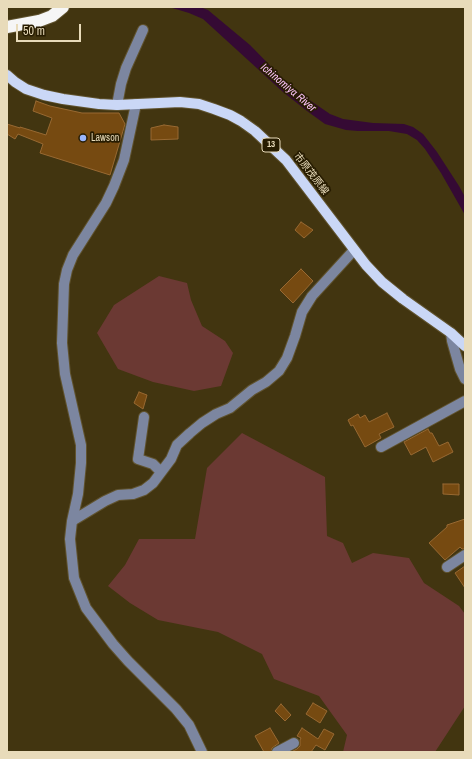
<!DOCTYPE html>
<meta charset="utf-8">
<style>
body{margin:0}
#map{position:relative;width:472px;height:759px;overflow:hidden;background:#423510;font-family:"Archivo Narrow",sans-serif}
canvas{display:block}
.frame{position:absolute;inset:0;border:8px solid #e8dbba;pointer-events:none}
.scale{position:absolute;left:16px;top:24px;width:65px;height:18px;box-sizing:border-box;border:2px solid #e8dbba;border-top:0;padding-left:5px;font-size:12px;line-height:14px;white-space:nowrap;color:#e8dbba;-webkit-text-stroke:3px #271c01;paint-order:stroke}
</style>
<div id="map">
<canvas width="472" height="759"></canvas>
<div class="frame"></div>
<div class="scale">50 m</div>
</div>
<script>
const g = document.querySelector('canvas').getContext('2d');
g.lineJoin = 'round';
function paint(path, color) { g.fillStyle = color; g.fill(path, 'evenodd'); }
const shape = rows => new Path2D(rows.map(r => 'M' + r).join(''));
function strokePath(path, color, width, dash) { g.strokeStyle = color; g.lineWidth = width; g.lineCap = dash ? 'butt' : 'round'; g.setLineDash(dash || []); g.stroke(path); }
function label(font, color, halo, rows, align = 'center') {
  g.font = font + ' "Archivo Narrow","Noto Sans JP",sans-serif'; g.lineWidth = 3.5; g.setLineDash([]); g.textBaseline = 'middle'; g.strokeStyle = halo; g.fillStyle = color; for (const [text, x, y, turn = 0] of rows) {
    g.save(); g.translate(x, y); g.rotate((+turn || 0) * Math.PI / 180); g.textAlign = isNaN(turn) ? turn : align; if (halo) g.strokeText(text, 0, 0); g.fillText(text, 0, 0); g.restore();
  }
}
const green = shape([
 [159,276,187,283,191,300,202,326,225,341,233,353,221,386,194,391,153,382,118,369,97,333,114,305],
 [242,433,325,477,327,536,343,543,352,563,373,553,409,558,424,583,459,606,465,614,465,706,435,752,343,752,347,735,319,696,274,679,262,654,218,632,158,620,130,603,108,586,125,565,139,539,195,539,207,468]
]);
const water = shape([
 [169,7,200,7,208,10,250,45,292,88,330,114,343,119,373,123,404,124,413,127,423,134,437,152,459,186,465,197,465,215,441,173,425,149,417,140,407,134,389,131,358,131,346,130,325,124,307,111,283,92,203,19,189,13]
]);
const building = shape([
 [36,101,50,106,82,113,119,113,125,124,110,175,40,153,43,144,18,134,15,139,7,134,7,124,20,128,20,127,46,135,52,118,33,111,36,101],
 [164,125,178,127,178,139,151,140,151,128,164,125],
 [301,222,313,230,304,238,295,230,301,222],
 [301,269,313,281,293,303,280,290,301,269],
 [139,392,147,395,143,409,134,403,139,392],
 [387,413,394,427,379,434,381,438,365,447,353,425,351,426,348,420,358,414,360,418,365,415,369,422,387,413],
 [428,429,430,433,432,433,439,446,448,442,453,452,433,462,426,447,411,455,404,442,428,429],
 [443,484,459,484,459,495,443,494,443,484],
 [465,519,465,549,462,549,460,547,445,560,429,543,447,527,447,525,465,519],
 [465,566,465,588,455,573,465,566],
 [313,703,327,711,320,723,306,714,313,703],
 [281,704,291,715,285,721,275,711,281,704],
 [270,728,279,743,272,748,271,752,264,752,255,736,270,728],
 [302,728,318,739,324,729,334,734,325,750,316,745,311,752,291,752,297,749,300,746,300,740,301,738,297,736,302,728]
]);
const minor = shape([
 [136,104,124,160,114,186,106,203,73,255,67,270,64,284,62,343,65,374,81,445,81,463,78,494,72,521,70,539,74,578,86,608,113,644,128,661,176,709,189,725,202,752],
 [117,105,121,84,126,68,143,30],
 [451,333,452,341,460,369,465,379],
 [144,417,138,459,153,464,161,472],
 [381,447,465,401],
 [72,521,105,501,118,495,133,494,144,490,153,483,171,459,177,445,190,433,202,423,216,414,230,408,252,390,266,382,279,371,287,358,295,336,302,312,312,296,354,250],
 [447,567,465,555],
 [277,752,294,743]
]);
const major = shape([
 [7,75,15,82,26,89,44,95,63,99,99,104,117,105,180,102,199,104,214,109,230,115,241,121,255,131,286,160,366,265,382,282,403,299,451,333,465,346]
]);
const highway = shape([
 [7,27,39,21,52,16,63,7]
]);
const markers = [
 [83,138,4,"#9ab5fd"]
];
const shields = [
 [271,145,18]
];
const shieldNames = [
 ["13",271,145]
];
const poiNames = [
 ["Lawson",91,138]
];
const streetNames = [
 ["市原茂原線",311,174,52]
];
const waterNames = [
 ["Ichinomiya River",288,88,40]
];
paint(green, '#6b3933');
paint(water, '#350a34');
paint(building, '#764a11');
strokePath(building, '#986932', 1);
strokePath(minor, '#60532f', 12);
strokePath(major, '#60532f', 12);
strokePath(highway, '#60532f', 14);
strokePath(minor, '#7c86a0', 10);
strokePath(major, '#cad7f6', 10);
strokePath(highway, '#f6f6f6', 12);
for (const [x, y, r, color] of markers) { const dot = new Path2D(); dot.arc(x, y, r, 0, 2 * Math.PI); g.fillStyle = color; g.fill(dot); strokePath(dot, '#271c01', 1.5); }
for (const [x, y, w] of shields) { const box = new Path2D(); box.roundRect(x - w / 2, y - 7, w, 14, 3); g.fillStyle = '#271c01'; g.fill(box); strokePath(box, '#e8dbba', 1); }
label('bold 9px', '#e8dbba', null, shieldNames);
label('10px', '#e8dbba', '#271c01', poiNames, 'left');
label('10px', '#e8dbba', '#271c01', streetNames);
label('italic 11px', '#fdc3fa', '#271c01', waterNames);
</script>
